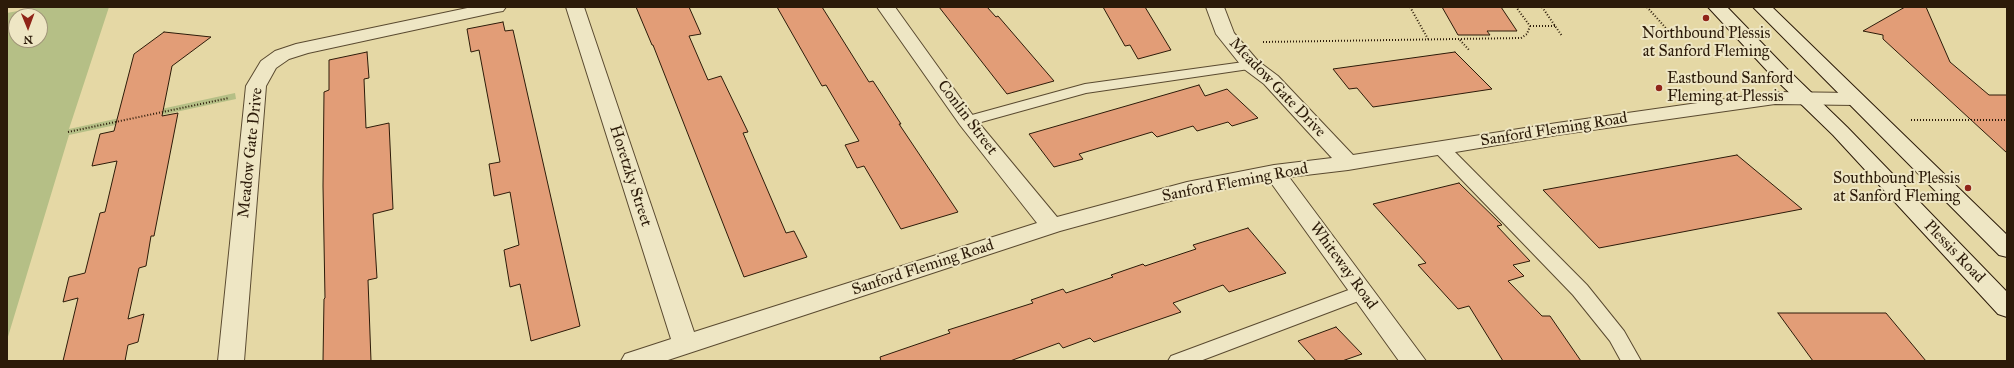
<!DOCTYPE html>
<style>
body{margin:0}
#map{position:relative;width:2014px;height:368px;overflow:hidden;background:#e5d8a5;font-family:"IM FELL Great Primer",serif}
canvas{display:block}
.frame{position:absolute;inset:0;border:8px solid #2c1b09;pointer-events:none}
.north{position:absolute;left:8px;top:8px;width:40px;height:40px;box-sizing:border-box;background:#eee6c4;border:1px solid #a09579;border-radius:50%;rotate:179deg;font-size:11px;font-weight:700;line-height:16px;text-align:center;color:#2c1b09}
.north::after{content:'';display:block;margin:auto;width:14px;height:18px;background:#8f2418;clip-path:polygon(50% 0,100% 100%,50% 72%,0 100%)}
</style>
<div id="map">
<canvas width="2014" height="368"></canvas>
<div class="frame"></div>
<div class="north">N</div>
</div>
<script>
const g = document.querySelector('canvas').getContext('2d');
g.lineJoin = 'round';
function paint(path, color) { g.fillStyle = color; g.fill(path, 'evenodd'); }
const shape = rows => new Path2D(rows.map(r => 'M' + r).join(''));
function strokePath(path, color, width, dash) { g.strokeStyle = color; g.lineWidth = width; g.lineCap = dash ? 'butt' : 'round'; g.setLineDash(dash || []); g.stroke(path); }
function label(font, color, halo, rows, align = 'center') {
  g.font = font + ' "IM FELL Great Primer",serif'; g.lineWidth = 4; g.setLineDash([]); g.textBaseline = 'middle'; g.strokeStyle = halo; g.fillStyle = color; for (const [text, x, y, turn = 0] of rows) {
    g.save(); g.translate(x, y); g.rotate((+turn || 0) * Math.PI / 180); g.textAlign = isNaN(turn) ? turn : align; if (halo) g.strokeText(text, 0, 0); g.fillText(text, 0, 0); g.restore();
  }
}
const green = shape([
 [39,7,109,7,69,129,235,93,236,99,69,135,7,340,7,13],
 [16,16,40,16,40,40,16,40]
]);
const building = shape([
 [636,7,689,7,701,34,689,36,708,80,721,76,748,132,743,133,786,233,794,231,807,257,744,277,653,45,652,45,636,7],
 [777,7,822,7,869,82,873,81,901,124,899,124,958,212,901,229,864,166,857,168,845,145,859,141,826,85,822,86,777,7],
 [939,7,987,7,996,17,998,16,1054,81,1007,94,939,7],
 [1103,7,1145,7,1171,50,1138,59,1130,45,1125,46,1103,7],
 [1442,7,1501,7,1517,31,1487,31,1490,35,1458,35,1442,7],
 [1905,7,1926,7,1950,62,1989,95,2007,95,2007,153,1883,39,1883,35,1863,31,1905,7],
 [503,22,505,31,513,30,580,326,531,341,520,284,510,287,504,250,519,245,510,192,494,196,489,164,500,162,479,50,471,52,467,29,503,22],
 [164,32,211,37,172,66,162,116,178,113,154,236,151,236,146,266,139,268,128,319,144,314,138,342,128,345,125,361,63,361,78,298,63,302,69,277,85,273,100,213,105,212,117,161,92,166,100,134,114,131,134,54,164,32],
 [367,52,369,78,364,79,366,128,389,123,393,209,373,214,377,278,368,280,371,361,323,361,324,299,325,298,323,186,324,92,329,90,329,60,367,52],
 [1455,52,1492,89,1373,107,1357,88,1349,89,1333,69,1455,52],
 [1199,85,1205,96,1227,89,1258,118,1232,126,1228,122,1197,131,1193,126,1157,137,1152,132,1079,154,1083,159,1054,167,1029,134,1199,85],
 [1737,155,1802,209,1599,248,1543,190,1737,155],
 [1459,183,1502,225,1497,226,1530,261,1513,265,1524,276,1508,281,1542,316,1550,316,1581,361,1503,361,1469,306,1458,309,1418,265,1426,263,1373,204,1459,183],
 [1248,228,1286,273,1229,292,1223,285,1173,303,1181,312,1094,342,1090,338,1063,348,1059,343,1010,361,881,361,880,357,950,333,948,330,1033,303,1031,300,1063,289,1066,293,1113,277,1111,275,1143,264,1145,266,1196,249,1193,245,1248,228],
 [1778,313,1886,313,1926,361,1813,361,1778,313],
 [1336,327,1362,354,1342,361,1316,361,1298,341,1336,327]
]);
const path = shape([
 [1410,7,1428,39],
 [1542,7,1562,36],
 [1647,7,1672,35,1710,31],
 [1530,26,1555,26],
 [1460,40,1469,50],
 [1263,42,1521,38,1527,34,1530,26,1516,7],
 [1911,120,2007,120],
 [68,132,229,98]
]);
const service = shape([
 [1251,61,1256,62,1258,65,1256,68,1086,93,967,126,961,124,959,121,961,118,1085,84,1251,61],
 [1441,143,1447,144,1587,285,1624,331,1641,361,1621,361,1610,341,1573,295,1435,152,1433,148,1435,144,1441,143],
 [1362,285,1369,287,1371,292,1369,297,1200,361,1168,361,1171,356,1362,285]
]);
const minor = shape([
 [472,7,506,7,503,11,497,12,308,53,289,59,276,68,266,86,244,361,218,361,246,86,261,61,275,51,296,44,472,7],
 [566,7,584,7,694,332,1037,223,960,125,877,7,895,7,974,117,1057,217,1187,182,1274,165,1332,158,1264,84,1244,69,1216,34,1206,7,1224,7,1234,33,1258,61,1278,76,1353,155,1557,123,1775,92,1855,93,1862,95,1865,99,1862,103,1855,105,1775,104,1557,135,1348,170,1289,177,1426,361,1399,361,1269,180,1188,196,1060,231,665,361,621,361,625,354,671,339,566,7]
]);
const secondary = shape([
 [1708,7,1727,7,1786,68,1847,127,2007,292,2007,317,1998,314,1833,135,1772,76,1708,7],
 [1753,7,1772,7,2007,235,2007,257,1999,255,1753,7]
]);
const markers = [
 [1706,18,4,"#8f2418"],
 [1659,88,4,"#8f2418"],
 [1968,188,4,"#8f2418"]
];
const poiNames = [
 ["Northbound Plessis",1706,34],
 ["at Sanford Fleming",1706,52],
 ["Eastbound Sanford",1667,79,"left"],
 ["Fleming at Plessis",1667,97,"left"],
 ["Southbound Plessis",1960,179,"right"],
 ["at Sanford Fleming",1960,197,"right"]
];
const streetNames = [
 ["Meadow Gate Drive",1277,88,46],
 ["Conlin Street",967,118,53],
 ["Sanford Fleming Road",1554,130,-9],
 ["Meadow Gate Drive",251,153,-84],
 ["Horetzky Street",630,176,72],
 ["Sanford Fleming Road",1235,183,-11],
 ["Plessis Road",1954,252,46],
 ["Whiteway Road",1343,266,54],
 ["Sanford Fleming Road",923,268,-18]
];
paint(green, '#b5bf86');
paint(building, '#e29d77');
strokePath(building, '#2c1b09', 1);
strokePath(service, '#5a4a30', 2);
strokePath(minor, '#5a4a30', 2);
strokePath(secondary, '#2c1b09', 2);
strokePath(path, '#2c1b09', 2, [1, 2]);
paint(service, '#eee6c4');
paint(minor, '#eee6c4');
paint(secondary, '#eee6c4');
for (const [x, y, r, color] of markers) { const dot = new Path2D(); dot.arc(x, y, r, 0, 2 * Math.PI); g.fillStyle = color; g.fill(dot); strokePath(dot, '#eee6c4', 1.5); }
label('16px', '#2c1b09', '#eee6c4', poiNames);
label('16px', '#2c1b09', '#eee6c4', streetNames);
</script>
